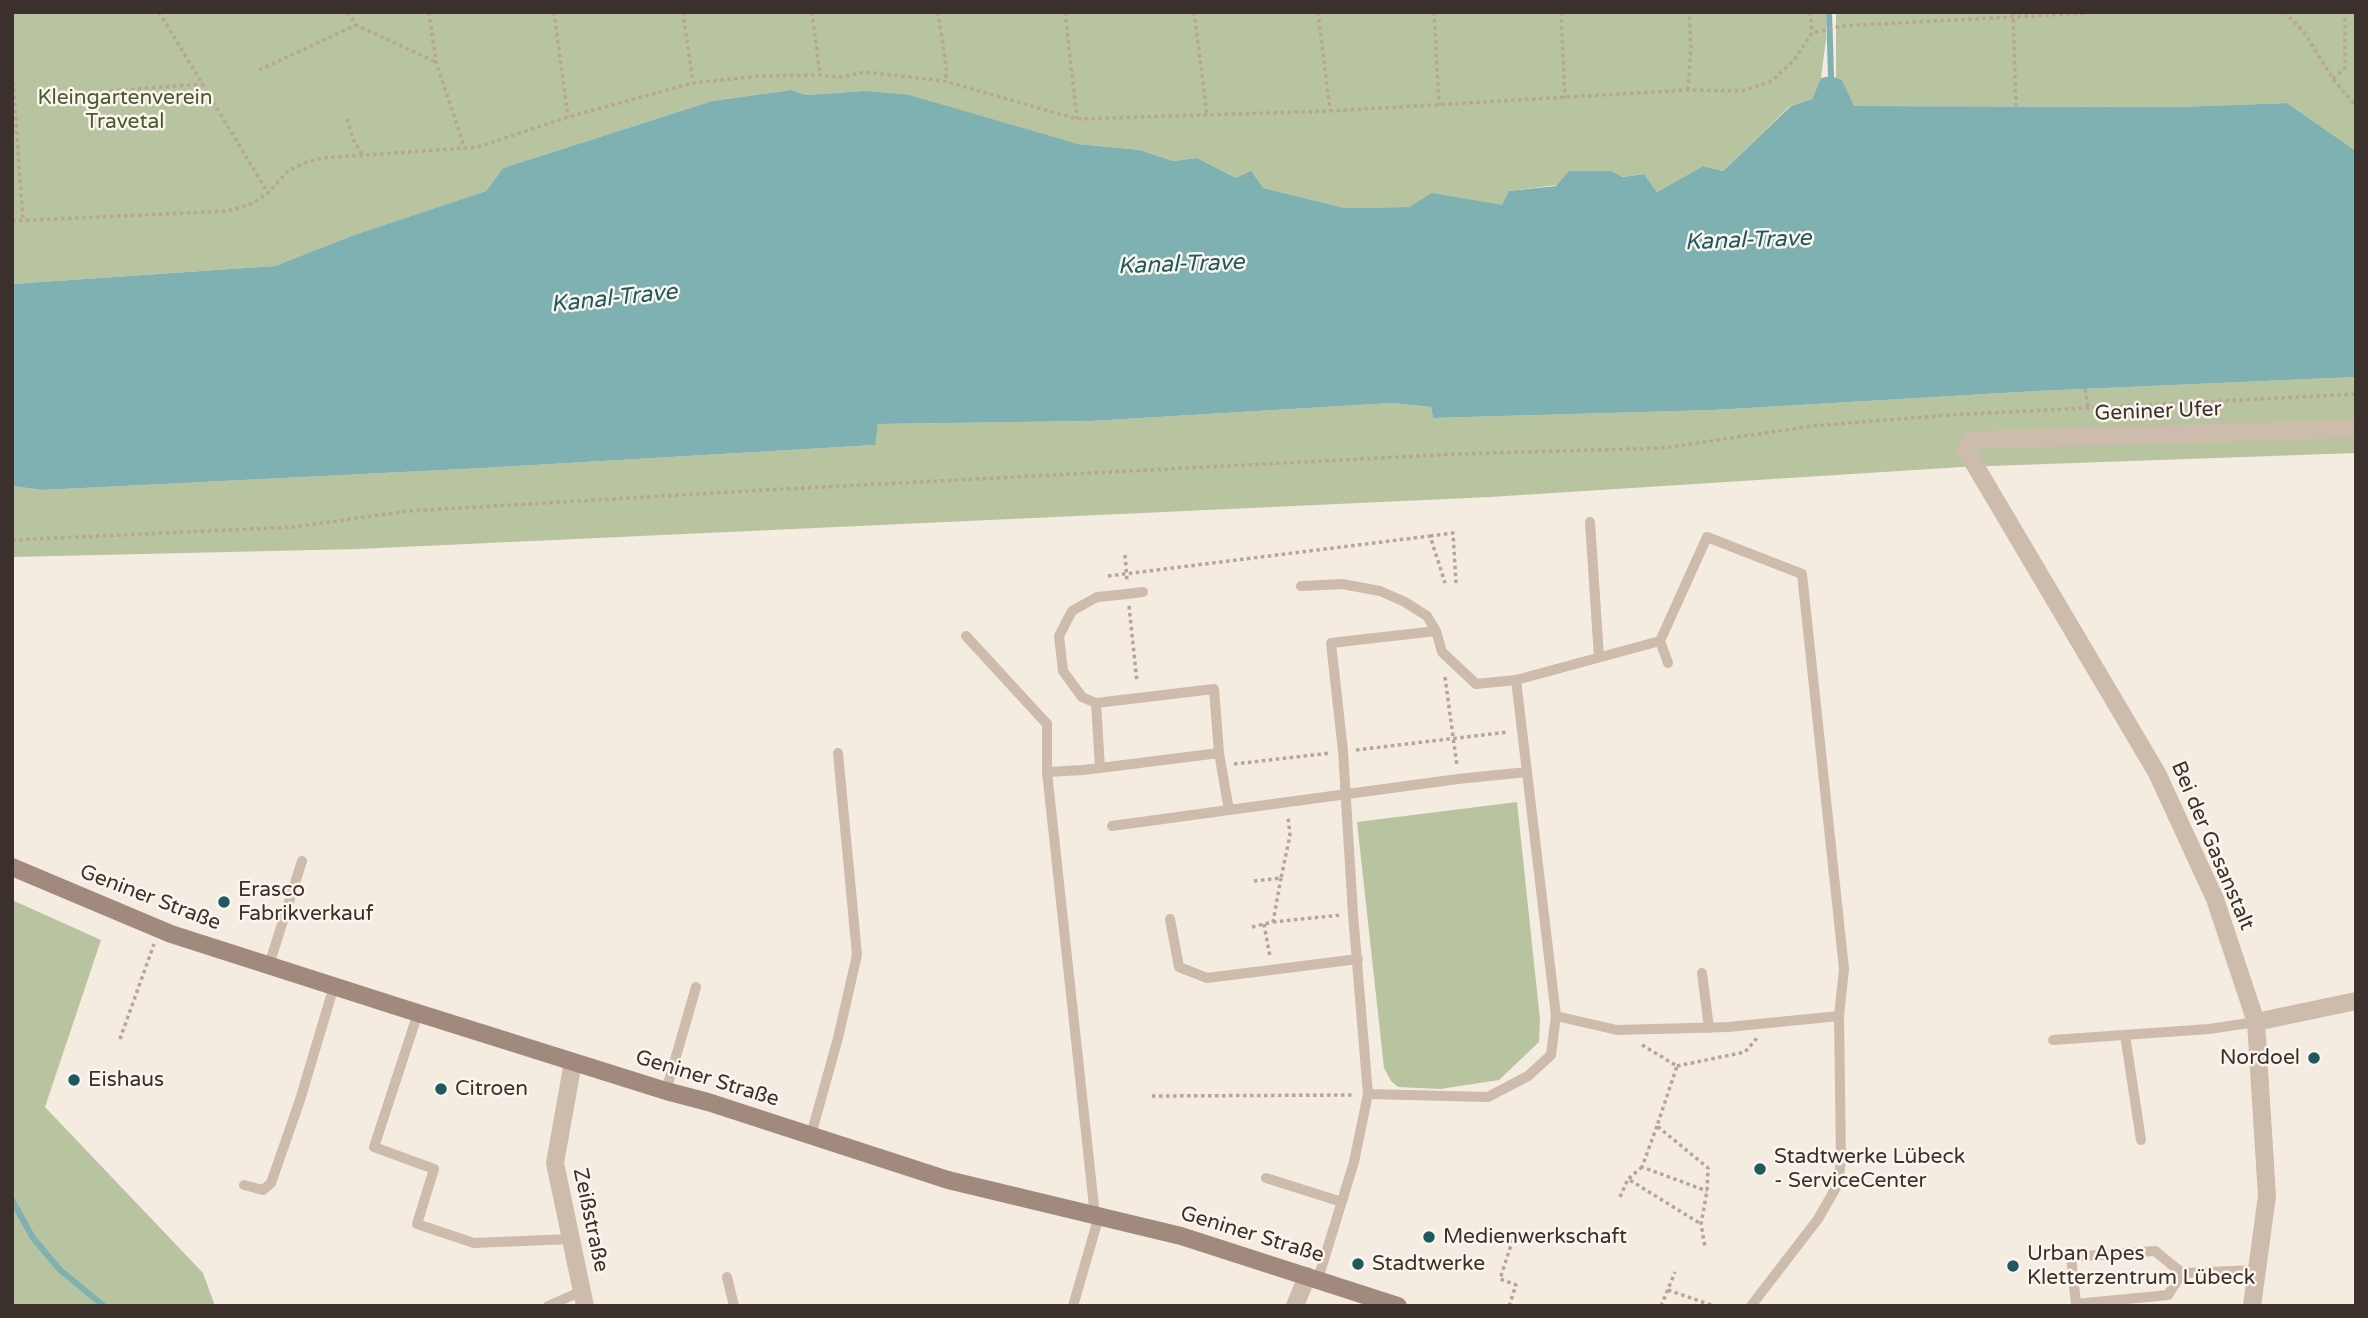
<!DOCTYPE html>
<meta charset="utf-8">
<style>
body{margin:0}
#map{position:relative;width:2368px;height:1318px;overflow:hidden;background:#f4ebe1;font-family:"Varela Round",sans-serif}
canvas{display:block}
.frame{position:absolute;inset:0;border:14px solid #3b302b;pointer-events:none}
</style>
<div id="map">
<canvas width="2368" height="1318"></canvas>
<div class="frame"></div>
</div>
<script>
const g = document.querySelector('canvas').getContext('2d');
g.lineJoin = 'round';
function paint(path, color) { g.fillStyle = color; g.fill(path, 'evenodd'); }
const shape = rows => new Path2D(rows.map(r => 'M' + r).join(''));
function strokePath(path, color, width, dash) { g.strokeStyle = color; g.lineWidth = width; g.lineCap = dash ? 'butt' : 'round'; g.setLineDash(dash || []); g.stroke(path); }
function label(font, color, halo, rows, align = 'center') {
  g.font = font + ' "Varela Round",sans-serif'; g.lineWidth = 5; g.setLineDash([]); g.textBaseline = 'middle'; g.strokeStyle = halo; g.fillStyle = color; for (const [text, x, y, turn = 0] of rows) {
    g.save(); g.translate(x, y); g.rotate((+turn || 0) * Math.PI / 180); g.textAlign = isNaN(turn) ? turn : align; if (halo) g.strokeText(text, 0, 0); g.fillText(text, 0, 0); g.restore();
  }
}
const green = shape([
 [12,12,1826,12,1826,39,1821,78,1812,99,1790,106,1723,171,1703,166,1657,192,1644,174,1509,191,1502,206,1432,194,1409,207,1345,208,1263,188,1236,178,1197,158,1173,161,1140,150,1078,144,864,91,805,95,791,90,712,101,503,168,486,191,354,235,275,266,12,284],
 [1836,12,2356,12,2356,151,2287,103,2179,107,1853,106,1842,80,1836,78],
 [2356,377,2356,453,1962,467,1490,497,358,549,12,557,12,486,43,490,483,468,874,445,878,424,1091,421,1392,403,1431,407,1433,418,1714,410,2037,391],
 [1517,802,1540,1020,1539,1042,1499,1080,1440,1089,1398,1087,1391,1081,1384,1068,1357,822],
 [12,900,101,940,45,1107,203,1273,215,1306,12,1306]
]);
const water = shape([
 [1831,76,1842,80,1854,106,2179,107,2287,103,2356,151,2356,377,2037,391,1714,410,1433,418,1431,407,1392,403,1091,421,878,424,875,445,483,468,43,490,12,486,12,284,275,266,354,235,486,191,503,168,712,101,791,90,806,95,864,91,909,95,1078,144,1140,150,1173,161,1197,158,1236,178,1251,171,1263,188,1345,208,1409,207,1432,193,1502,205,1509,191,1556,186,1569,171,1611,171,1622,177,1644,174,1657,192,1703,166,1723,171,1791,106,1812,99,1821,78]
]);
const stream = shape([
 [1829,12,1831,76],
 [12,1200,33,1238,60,1270,104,1306]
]);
const path = shape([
 [159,12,268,193],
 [348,12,356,25,436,62],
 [429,12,436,62,465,149],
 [554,12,568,117],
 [683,12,693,83],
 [812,12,820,75],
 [938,12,947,73,944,81],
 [1065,12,1077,119],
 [1194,12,1207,114],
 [1318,12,1330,111],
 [1434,12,1439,105],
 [1561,12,1565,98],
 [1810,12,1812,33],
 [2013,12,2016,106],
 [2284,12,2304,32,2333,79,2356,106],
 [12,68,23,220],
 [259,70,356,25],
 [2333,79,2345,68,2345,12],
 [1688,90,1691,48,1689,12],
 [110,91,203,84],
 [347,119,353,139,363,156],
 [12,221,227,211,251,204,268,193,288,171,307,162,322,158,478,147,568,117,693,83,759,76,820,75,841,77,865,72,944,81,1077,119,1330,111,1688,90,1742,91,1772,81,1795,59,1812,33,1821,31,1841,26,2106,12],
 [2085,389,2088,407],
 [1430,536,1453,533,1456,583],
 [12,540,293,527,408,511,765,490,1456,454,1663,448,1812,426,1950,415,2356,394],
 [1125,555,1127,581],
 [1108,576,1430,536,1445,583],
 [1129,606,1137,682],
 [1445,677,1457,766],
 [1356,750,1508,732],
 [1234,764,1331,753],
 [1254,881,1281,878,1290,835,1288,817],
 [1273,922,1341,915],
 [1264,924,1270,957],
 [1252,927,1273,922,1281,878],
 [120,1039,154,944],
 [1642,1045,1677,1066,1657,1126,1708,1168,1707,1191,1701,1224,1705,1247],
 [1677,1066,1745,1052,1757,1038],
 [1152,1096,1355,1095],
 [1657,1126,1642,1167,1707,1191],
 [1642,1167,1628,1179,1701,1224],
 [1620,1197,1628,1179],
 [1668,1290,1714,1306],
 [1509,1306,1516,1285,1500,1279,1513,1239],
 [1661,1306,1675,1272]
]);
const lane = shape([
 [1590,522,1599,657],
 [1301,586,1342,584,1380,591,1405,602,1427,616,1436,631],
 [966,636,1047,724,1047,772,1095,1216],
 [1668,663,1660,641,1707,537,1802,574,1844,969,1839,1016,1841,1160,1838,1184,1818,1219,1751,1306],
 [1516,680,1660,641],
 [1096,703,1082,697,1063,671,1059,636,1072,611,1097,597,1118,595],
 [1047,772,1083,770,1100,768,1219,753,1214,689,1096,703,1100,768],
 [1229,810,1458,779,1527,772,1556,1016],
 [1112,826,1229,810,1219,753],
 [1170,919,1179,967,1207,978,1358,959],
 [269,965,302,861],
 [1702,973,1709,1028],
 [418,1013,374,1147,434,1169,417,1224,474,1243,571,1239],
 [2125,1035,2141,1140],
 [2053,1040,2209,1029,2256,1022],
 [666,1091,696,987],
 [1368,1094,1488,1097,1528,1076,1551,1055,1556,1016,1617,1030,1728,1027,1839,1016],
 [811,1135,838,1038,857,955,838,753],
 [1266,1178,1342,1202],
 [244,1185,263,1190,271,1183,300,1100,334,986],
 [2155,1251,2182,1273,2168,1295,2076,1304,2071,1257,2155,1251],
 [2182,1273,2257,1270],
 [727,1277,734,1306],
 [1318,1279,1354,1162,1368,1094,1353,914,1343,751,1331,643,1436,631,1442,652,1476,684,1516,680,1527,772],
 [548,1306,582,1291],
 [1073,1306,1099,1216]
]);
const street = shape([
 [2256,1022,2356,1001],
 [573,1062,555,1163,585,1306],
 [1295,1306,1307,1276],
 [2252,1306,2267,1196,2256,1022,2215,899,2157,773,1966,450,1973,440,2356,429]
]);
const secondary = shape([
 [12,867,171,934,402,1008,666,1091,708,1102,948,1180,1181,1236,1398,1306]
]);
const laneBridge = shape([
 [1118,595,1143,592]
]);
const markers = [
 [224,902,7,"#1f5a5e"],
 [2314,1058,7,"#1f5a5e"],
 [74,1080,7,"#1f5a5e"],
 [441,1089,7,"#1f5a5e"],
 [1760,1169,7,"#1f5a5e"],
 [1429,1237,7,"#1f5a5e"],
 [1358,1264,7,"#1f5a5e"],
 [2013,1266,7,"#1f5a5e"]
];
const parkNames = [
 ["Kleingartenverein",125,98],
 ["Travetal",125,122]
];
const streetNames = [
 ["Geniner Ufer",2158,412,-2],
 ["Bei der Gasanstalt",2212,846,67],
 ["Geniner Straße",150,898,21],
 ["Geniner Straße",707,1079,17],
 ["Zeißstraße",590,1220,78],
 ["Geniner Straße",1252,1235,17]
];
const poiNames = [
 ["Erasco",238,890],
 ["Fabrikverkauf",238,914],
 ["Nordoel",2300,1058,"right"],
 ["Eishaus",88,1080],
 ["Citroen",455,1089],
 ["Stadtwerke Lübeck",1774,1157],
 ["- ServiceCenter",1774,1181],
 ["Medienwerkschaft",1443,1237],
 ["Urban Apes",2027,1254],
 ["Kletterzentrum Lübeck",2027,1278],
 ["Stadtwerke",1372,1264]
];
const waterNames = [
 ["Kanal-Trave",1748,241,-2],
 ["Kanal-Trave",1181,265,-2],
 ["Kanal-Trave",614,299,-6]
];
paint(green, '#b8c4a0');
paint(water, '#7fb0b2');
strokePath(stream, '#7fb0b2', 6);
strokePath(path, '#b9a596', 3.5, [3.5, 3.5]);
strokePath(lane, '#cdbbac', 10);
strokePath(street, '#cdbbac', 18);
strokePath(secondary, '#a18a7d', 18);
strokePath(laneBridge, '#cdbbac', 10);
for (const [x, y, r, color] of markers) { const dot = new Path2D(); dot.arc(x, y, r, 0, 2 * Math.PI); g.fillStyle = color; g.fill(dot); strokePath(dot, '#fbf5ee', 2.5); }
label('21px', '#4a5a2e', '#fbf5ee', parkNames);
label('21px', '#3b302b', '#fbf5ee', streetNames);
label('21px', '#3b302b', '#fbf5ee', poiNames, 'left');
label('italic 23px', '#1f5a5e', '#fbf5ee', waterNames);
</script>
